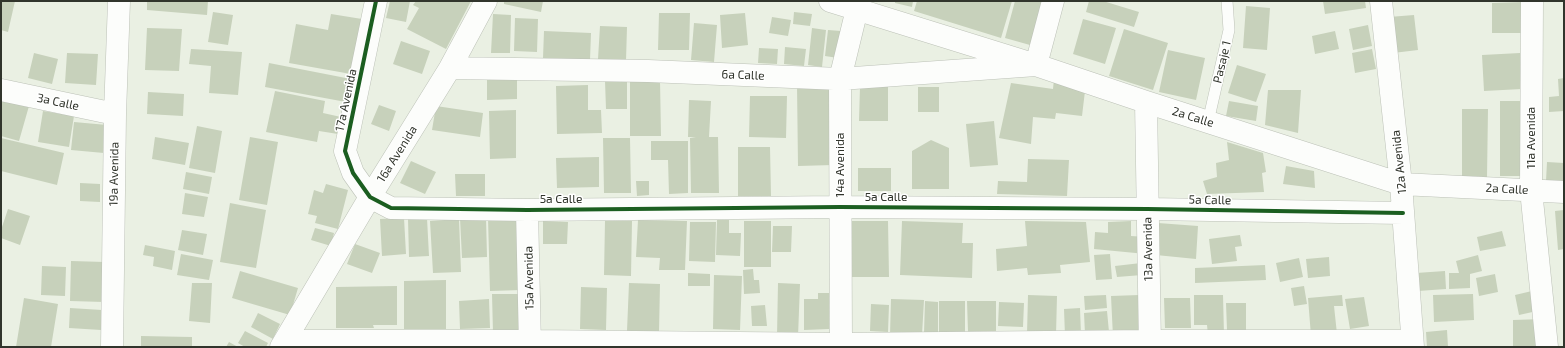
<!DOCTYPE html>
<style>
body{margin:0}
#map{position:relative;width:1565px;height:348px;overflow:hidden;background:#eaf0e3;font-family:"Exo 2",sans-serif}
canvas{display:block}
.frame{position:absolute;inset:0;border:2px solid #31352c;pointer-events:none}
</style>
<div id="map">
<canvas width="1565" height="348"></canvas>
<div class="frame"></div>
</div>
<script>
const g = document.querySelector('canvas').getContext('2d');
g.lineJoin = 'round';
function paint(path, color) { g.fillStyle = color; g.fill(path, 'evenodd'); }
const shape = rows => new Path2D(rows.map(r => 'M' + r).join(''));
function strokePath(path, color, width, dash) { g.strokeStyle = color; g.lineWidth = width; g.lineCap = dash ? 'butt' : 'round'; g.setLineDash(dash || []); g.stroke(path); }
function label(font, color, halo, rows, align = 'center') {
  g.font = font + ' "Exo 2",sans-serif'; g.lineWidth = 3; g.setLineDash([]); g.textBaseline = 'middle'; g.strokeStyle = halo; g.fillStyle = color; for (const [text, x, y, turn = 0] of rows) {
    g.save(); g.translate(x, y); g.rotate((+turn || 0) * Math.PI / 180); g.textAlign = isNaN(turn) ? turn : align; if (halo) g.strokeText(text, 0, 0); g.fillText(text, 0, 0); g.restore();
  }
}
const building = shape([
 [1,1,15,1,8,32,1,30],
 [147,1,208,1,207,15,147,10],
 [390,1,410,1,406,22,386,18],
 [416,1,471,1,446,49,407,29,419,8,413,5],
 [504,1,543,1,541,12,504,4],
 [895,1,913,1,912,7,895,3],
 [917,1,1012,1,1001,38,914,11],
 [1015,1,1042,1,1030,45,1005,38],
 [1089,1,1103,1,1139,12,1134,27,1086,12],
 [1323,1,1365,1,1366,8,1325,14],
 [1524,2,1525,33,1492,33,1492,3],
 [1246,6,1270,8,1267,50,1243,48],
 [213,12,233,15,228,45,208,42],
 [794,12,812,14,810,26,793,24],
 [659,13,690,13,689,50,658,50],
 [745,13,748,45,722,48,720,15],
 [331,14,362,19,351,74,289,63,296,24,328,30],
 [493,14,511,15,510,53,491,53],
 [1414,15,1418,50,1393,53,1389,17],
 [772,17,791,20,788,36,769,33],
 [515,18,538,19,537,52,514,51],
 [1083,19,1116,28,1105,64,1073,54],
 [694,23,717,25,714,62,691,60],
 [1368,25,1372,46,1353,50,1349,29],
 [600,26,627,27,626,61,598,59],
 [147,28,182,29,179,71,145,70],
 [812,28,826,30,822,67,808,65],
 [1124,29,1168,43,1153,90,1109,76],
 [828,30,841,31,838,58,825,56],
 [544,31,591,33,590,60,543,58],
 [1335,31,1339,49,1315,54,1312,36],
 [401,41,430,51,422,74,393,64],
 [785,47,806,49,804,66,784,64],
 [759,48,778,49,777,64,758,63],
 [191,49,242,52,238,95,209,93,211,66,189,64],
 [1372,49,1376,69,1355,73,1352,53],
 [1168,50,1205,58,1196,100,1159,92],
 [34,53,58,59,52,84,28,78],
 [67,53,98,54,96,85,65,83],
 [1520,53,1522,89,1484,91,1482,55],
 [269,63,351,79,346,102,265,87],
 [1237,65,1266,74,1256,102,1228,93],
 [517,78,517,99,487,100,487,79],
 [1564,78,1564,111,1549,112,1549,97,1559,96,1558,79],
 [1054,79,1085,91,1082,116,1056,113,1055,119,1033,117,1031,144,999,138,1011,83,1053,89],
 [630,80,660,80,661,136,630,136],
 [605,81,627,81,627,109,606,109],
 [588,85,588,110,601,110,602,133,557,134,556,86],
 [797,85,831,85,833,165,798,166],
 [860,87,888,87,888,121,859,121],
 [918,87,939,87,939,112,918,112],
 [1268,90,1301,90,1298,133,1265,125],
 [275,91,325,101,323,113,341,117,338,134,319,131,317,142,266,132],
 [148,92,184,94,183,116,147,114],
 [750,96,787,96,786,138,749,137],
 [689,100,711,101,709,137,718,137,719,193,691,193,690,138,696,137,688,137],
 [1,101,29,106,19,141,1,136],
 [1229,101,1258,106,1256,121,1226,116],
 [1500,101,1527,101,1527,176,1500,176],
 [379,105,396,111,389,131,371,124],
 [436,106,483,113,480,137,432,130],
 [1462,109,1488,109,1487,177,1462,176],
 [516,110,516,158,490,159,489,111],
 [43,111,74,116,69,147,38,142],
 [994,121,998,165,970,167,966,124],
 [74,122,107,125,104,153,71,150],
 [197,126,222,131,215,173,189,168],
 [155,137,189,143,185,165,152,159],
 [250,137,278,142,267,205,239,200],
 [1,138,64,153,57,185,1,171],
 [603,138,630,138,631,193,604,193],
 [931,140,949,148,949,189,912,189,912,151],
 [651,141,688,141,688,193,669,194,668,160,651,160],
 [1227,142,1263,153,1266,172,1262,173,1264,192,1207,194,1203,181,1217,177,1216,163,1229,160],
 [738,147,770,147,771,196,738,196],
 [599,157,599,187,557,188,556,158],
 [1028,159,1069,160,1067,196,997,194,998,181,1027,182],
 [411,161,436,172,425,194,400,183],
 [1547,162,1564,163,1564,182,1546,181],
 [1286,166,1314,171,1315,188,1283,184],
 [858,168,891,168,891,191,858,191],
 [186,172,212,177,209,194,183,189],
 [455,174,485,174,485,196,456,196],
 [636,181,649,181,649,195,637,196],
 [80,183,100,184,100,202,80,201],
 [326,184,348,190,338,229,315,223,317,216,308,214,314,190,323,193],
 [185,193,208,197,204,217,182,214],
 [230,203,266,210,256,268,220,262],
 [8,209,30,216,20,245,1,238,1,230],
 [1564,210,1564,249,1558,250,1555,211],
 [486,217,487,257,462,258,460,218],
 [519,217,521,290,490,291,488,218],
 [404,218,406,254,382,256,380,219],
 [427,218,429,256,409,257,408,219],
 [459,219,461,272,433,273,430,221],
 [638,220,687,221,685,270,659,270,660,258,636,257],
 [717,220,729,220,729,233,741,233,740,256,716,255],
 [543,221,568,222,567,244,543,244],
 [605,221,632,221,631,276,604,275],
 [744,221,771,221,771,267,744,267],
 [849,221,888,221,889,277,850,277],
 [902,221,963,223,962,243,973,243,972,278,900,275],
 [1025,221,1086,222,1090,262,1060,265,1061,273,1028,275,1027,268,997,271,996,249,1027,246],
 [1131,221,1131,236,1147,237,1146,254,1094,249,1095,232,1108,233,1108,222],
 [690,222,716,222,715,262,689,261],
 [1158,223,1198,226,1196,259,1156,255],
 [773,226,792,226,791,252,772,252],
 [315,228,334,233,331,246,311,240],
 [182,230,207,234,203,255,178,250],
 [1502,231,1506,246,1480,251,1477,237],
 [1240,235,1242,246,1235,247,1237,261,1212,264,1209,239],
 [355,244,380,253,372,273,347,264],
 [145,245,175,251,172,270,153,266,154,257,143,255],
 [181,254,213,260,209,280,177,275],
 [1110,254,1112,279,1096,280,1094,255],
 [1478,255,1482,271,1470,274,1470,288,1449,289,1449,273,1459,273,1456,261],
 [1329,257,1330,276,1308,278,1306,259],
 [1299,258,1303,277,1280,282,1276,263],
 [71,261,105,262,104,302,70,301],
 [1141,263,1142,275,1117,277,1115,266],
 [1265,265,1266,280,1195,283,1195,268],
 [42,266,66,267,65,296,41,295],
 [753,269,754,280,759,280,760,293,744,294,743,270],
 [240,271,298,288,290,315,232,298],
 [1445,271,1446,289,1418,291,1416,273],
 [688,273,710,274,710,286,688,286],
 [1495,274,1498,292,1479,296,1476,278],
 [714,275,742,276,740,330,713,329],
 [446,280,446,329,404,329,404,281],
 [192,283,212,283,210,323,189,321],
 [629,283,660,284,659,332,627,331],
 [778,283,800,284,798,337,777,336],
 [397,286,397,325,373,325,374,328,336,328,336,287],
 [1304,286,1307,304,1294,306,1291,288],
 [581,287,607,288,606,330,580,329],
 [1532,291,1537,311,1519,315,1515,295],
 [818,293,829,293,829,329,804,330,804,299,818,299],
 [492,294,520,294,522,332,493,333],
 [1473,294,1474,320,1434,322,1433,295],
 [1028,295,1057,296,1056,335,1027,334],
 [1106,295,1107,308,1085,310,1084,296],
 [1139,295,1142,335,1113,337,1111,296],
 [1194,295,1223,295,1224,335,1208,335,1207,325,1194,325],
 [1342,295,1343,306,1334,306,1337,334,1311,336,1308,298],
 [1364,297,1369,326,1350,329,1345,299],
 [24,298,58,304,51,347,16,347],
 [1164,298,1190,298,1191,328,1165,328],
 [489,299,490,328,460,329,459,301],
 [891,299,924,300,922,335,890,335],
 [925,301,938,302,938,333,924,333],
 [939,301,965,301,965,336,939,336],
 [967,301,996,301,996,331,968,332],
 [999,302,1024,303,1023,327,998,326],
 [1226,303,1246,303,1246,330,1227,330],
 [871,304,889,305,888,332,870,331],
 [765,305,767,326,752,326,751,306],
 [70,308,102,310,101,330,69,328],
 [1080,308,1081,335,1065,336,1064,309],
 [1107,311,1109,332,1085,334,1084,313],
 [258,313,280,324,273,339,251,327],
 [1543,319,1543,347,1513,347,1513,320],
 [1447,330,1448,347,1427,347,1426,332],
 [245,331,268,343,266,347,245,347,238,343],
 [141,336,192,337,192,347,141,347],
 [229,342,238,347,226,347]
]);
const service = shape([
 [1208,122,1229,30,1227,1]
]);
const minor = shape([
 [376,1,345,151,353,173,370,197,391,208,527,210,840,207,1147,209,1403,213],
 [830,1,1036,65,1146,102,1401,184,1564,192],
 [1381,1,1401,184,1413,347],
 [1532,1,1531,190,1547,347],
 [450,68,648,71,840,79,1036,65,1053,1],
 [1,90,115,114],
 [1146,102,1150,347],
 [527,210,530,347],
 [285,341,530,341,841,344,1150,341,1412,341],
 [112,347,115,114,119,1],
 [281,347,370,197,450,68,486,1],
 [841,347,840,79,857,9]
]);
const cycleway = shape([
 [376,1,345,151,353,173,370,197,391,208,527,210,840,207,1147,209,1403,213]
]);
const streetNames = [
 ["Pasaje 1",1222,62,-77],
 ["6a Calle",743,75,2],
 ["17a Avenida",346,100,-78],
 ["3a Calle",58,102,12],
 ["2a Calle",1193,117,17],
 ["11a Avenida",1531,138,-90],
 ["16a Avenida",397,154,-58],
 ["12a Avenida",1399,162,-96],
 ["14a Avenida",840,165,-90],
 ["19a Avenida",114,174,-89],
 ["2a Calle",1507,189,3],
 ["5a Calle",886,197],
 ["5a Calle",561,199],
 ["5a Calle",1210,200,1],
 ["13a Avenida",1148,249,-91],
 ["15a Avenida",529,278,-91]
];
paint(building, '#c7d1bb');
strokePath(service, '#bcc1b7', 12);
strokePath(minor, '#bcc1b7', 23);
strokePath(service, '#fcfdfb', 11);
strokePath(minor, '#fcfdfb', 22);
strokePath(cycleway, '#1b5e20', 4);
label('12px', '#31352c', '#fff', streetNames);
</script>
